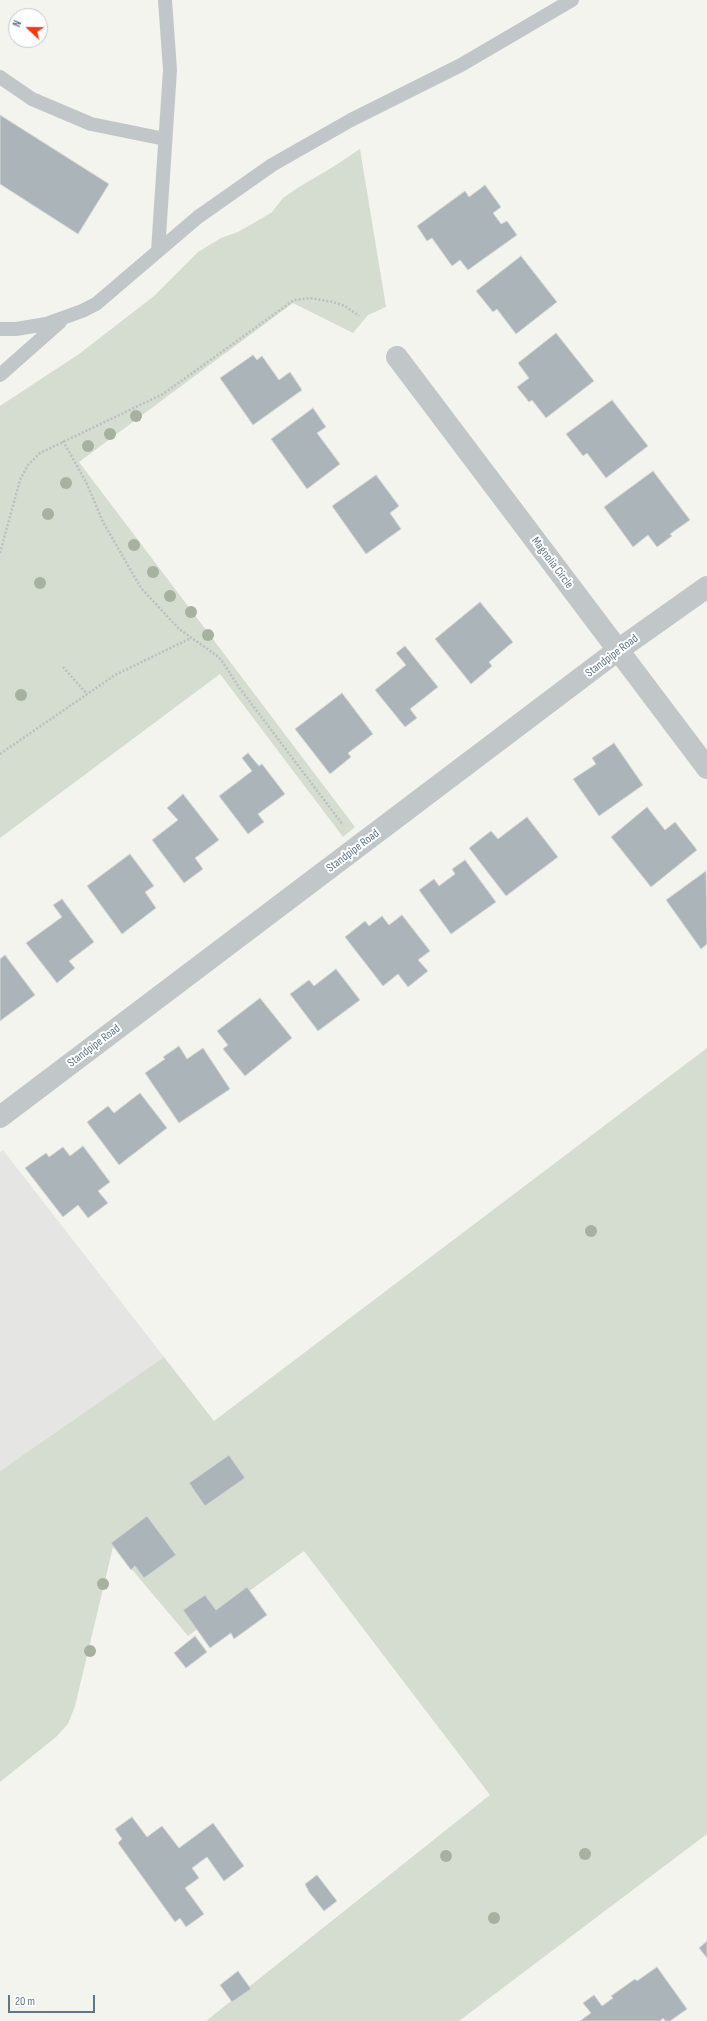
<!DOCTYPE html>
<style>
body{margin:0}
#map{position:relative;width:707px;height:2021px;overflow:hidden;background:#f4f4ef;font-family:"Sofia Sans Condensed",sans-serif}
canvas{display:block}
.north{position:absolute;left:8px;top:8px;width:40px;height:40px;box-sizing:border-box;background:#fff;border:1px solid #bfc8ce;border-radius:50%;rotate:292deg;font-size:11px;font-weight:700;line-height:16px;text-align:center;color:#607684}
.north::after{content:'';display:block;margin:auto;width:14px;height:18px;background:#f6370e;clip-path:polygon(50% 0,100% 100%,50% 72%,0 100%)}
.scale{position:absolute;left:8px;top:1995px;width:87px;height:18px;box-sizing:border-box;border:2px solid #607684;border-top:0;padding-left:5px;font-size:12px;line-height:14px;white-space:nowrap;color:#607684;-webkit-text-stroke:3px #fff;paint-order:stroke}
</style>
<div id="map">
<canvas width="707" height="2021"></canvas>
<div class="north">N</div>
<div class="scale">20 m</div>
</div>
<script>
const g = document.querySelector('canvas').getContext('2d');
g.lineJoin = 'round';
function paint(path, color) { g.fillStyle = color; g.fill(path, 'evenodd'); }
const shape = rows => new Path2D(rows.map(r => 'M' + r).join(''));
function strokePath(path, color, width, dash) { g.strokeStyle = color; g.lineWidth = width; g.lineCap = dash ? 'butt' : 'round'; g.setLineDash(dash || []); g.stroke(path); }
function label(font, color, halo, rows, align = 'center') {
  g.font = font + ' "Sofia Sans Condensed",sans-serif'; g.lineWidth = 4; g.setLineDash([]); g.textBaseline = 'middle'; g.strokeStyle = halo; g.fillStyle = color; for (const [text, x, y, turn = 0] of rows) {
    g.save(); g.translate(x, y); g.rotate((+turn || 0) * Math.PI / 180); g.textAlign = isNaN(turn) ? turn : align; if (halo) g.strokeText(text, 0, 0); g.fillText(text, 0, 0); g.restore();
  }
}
const built = shape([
 [3,1150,164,1357,0,1471,0,1152]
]);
const green = shape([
 [360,149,386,307,368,315,353,333,293,303,79,462,355,827,343,837,220,674,0,838,0,406,79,354,154,296,198,252,221,238,238,232,264,217,272,212,283,198,299,187,333,167],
 [707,1048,707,1834,459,2021,206,2021,490,1795,304,1551,188,1636,113,1547,75,1706,68,1724,56,1737,0,1782,0,1471,164,1357,214,1421]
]);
const building = shape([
 [0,115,109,184,78,234,0,184,0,115],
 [485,185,501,207,493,213,501,224,507,221,517,235,468,270,460,260,452,266,432,238,427,241,417,226,465,191,469,197,485,185],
 [521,256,557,302,516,334,497,309,493,312,476,291,521,256],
 [556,333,594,381,546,418,532,400,529,402,517,387,529,378,518,363,556,333],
 [253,355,257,360,262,356,279,380,290,372,302,390,253,425,220,378,253,355],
 [612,400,648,446,606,478,587,453,583,456,566,434,612,400],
 [313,408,326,427,317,433,340,464,307,489,271,439,313,408],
 [653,471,690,520,670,534,672,536,657,547,648,535,633,547,604,507,653,471],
 [376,475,399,506,390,513,401,529,366,554,332,506,376,475],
 [480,602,513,642,489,662,492,666,471,684,435,639,480,602],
 [405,646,438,687,410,709,417,718,405,727,375,690,406,665,396,653,405,646],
 [342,693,373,734,348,753,351,757,330,774,295,729,342,693],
 [614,743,643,785,599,816,573,779,596,764,592,758,614,743],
 [248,753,259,766,262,764,285,794,258,814,264,822,248,834,219,796,252,771,242,758,248,753],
 [183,794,219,840,195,858,203,869,184,883,152,840,178,820,167,808,183,794],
 [647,807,665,830,675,822,697,850,651,887,611,837,647,807],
 [527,817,558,857,506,896,469,848,491,831,498,839,527,817],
 [130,854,154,886,145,892,156,908,122,934,87,886,130,854],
 [465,860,496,902,451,934,419,890,434,879,439,886,455,874,452,869,465,860],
 [706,871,707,944,701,949,666,900,706,871],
 [62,899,94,942,69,961,75,968,57,983,26,943,62,917,53,905,62,899],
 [402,915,430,951,418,960,428,971,408,987,398,974,383,986,345,937,365,921,369,926,382,916,389,925,402,915],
 [5,955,35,995,0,1021,0,959,5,955],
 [336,969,360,1000,318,1031,290,994,309,980,314,986,336,969],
 [260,998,292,1038,245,1076,223,1049,228,1045,217,1031,260,998],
 [179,1046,187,1059,203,1048,230,1089,179,1123,145,1073,165,1059,163,1057,179,1046],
 [140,1093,167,1128,119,1165,87,1122,108,1106,114,1113,140,1093],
 [83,1146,110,1182,98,1191,108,1203,88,1218,78,1205,63,1217,25,1168,46,1153,49,1157,63,1147,70,1156,83,1146],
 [229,1455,245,1478,205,1506,189,1483,229,1455],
 [147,1516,176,1555,144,1578,135,1566,131,1570,111,1543,147,1516],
 [247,1587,267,1615,234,1639,231,1633,210,1648,183,1610,205,1595,216,1610,247,1587],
 [195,1636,207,1652,186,1668,174,1653,195,1636],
 [132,1817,147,1837,162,1826,179,1848,213,1823,244,1866,224,1881,207,1857,192,1868,199,1878,185,1888,204,1914,186,1927,180,1918,175,1922,118,1843,122,1839,115,1829,132,1817],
 [317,1875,337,1901,324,1911,309,1892,305,1884,317,1875],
 [707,1941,707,1958,699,1948,707,1941],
 [657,1967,687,2009,670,2021,665,2021,663,2018,660,2021,580,2021,591,2013,583,2003,594,1995,602,2006,613,1998,611,1996,635,1979,637,1981,657,1967],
 [238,1971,251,1989,232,2002,220,1985,238,1971]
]);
const path = shape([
 [63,441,87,484,103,522,141,588,179,629,216,655,222,661,238,686,343,825],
 [0,553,20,480,28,465,40,453,163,394,294,300,310,298,333,302,345,306,359,316],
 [63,667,87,694],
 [0,754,115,675,191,638]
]);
const service = shape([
 [0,77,32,99,91,124,165,139],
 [158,251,170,70,165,0],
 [0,329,16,329,46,324,82,311,96,304,198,217,272,165,351,120,461,65,572,0],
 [0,375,60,322]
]);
const minor = shape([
 [397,357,707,768],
 [0,1117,618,650,707,587]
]);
const trees = [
 [136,416],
 [110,434],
 [88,446],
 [66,483],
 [48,514],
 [134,545],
 [153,572],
 [40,583],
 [170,596],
 [191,612],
 [208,635],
 [21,695],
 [591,1231],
 [103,1584],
 [90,1651],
 [585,1854],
 [446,1856],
 [494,1918]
];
const streetNames = [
 ["Magnolia Circle",552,563,53],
 ["Standpipe Road",612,656,-37],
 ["Standpipe Road",353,851,-37],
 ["Standpipe Road",94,1046,-37]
];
paint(built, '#e5e5e3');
paint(green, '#d5dcd0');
paint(building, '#abb5b9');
strokePath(building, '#d5d5d2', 1);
strokePath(path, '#bcbfc1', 2.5, [2, 2]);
strokePath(service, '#c1c6c9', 14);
strokePath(minor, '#c1c6c9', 22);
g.fillStyle = '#a6b1a0';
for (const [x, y] of trees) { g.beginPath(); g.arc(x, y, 6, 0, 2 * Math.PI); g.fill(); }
label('12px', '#607684', '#fff', streetNames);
</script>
